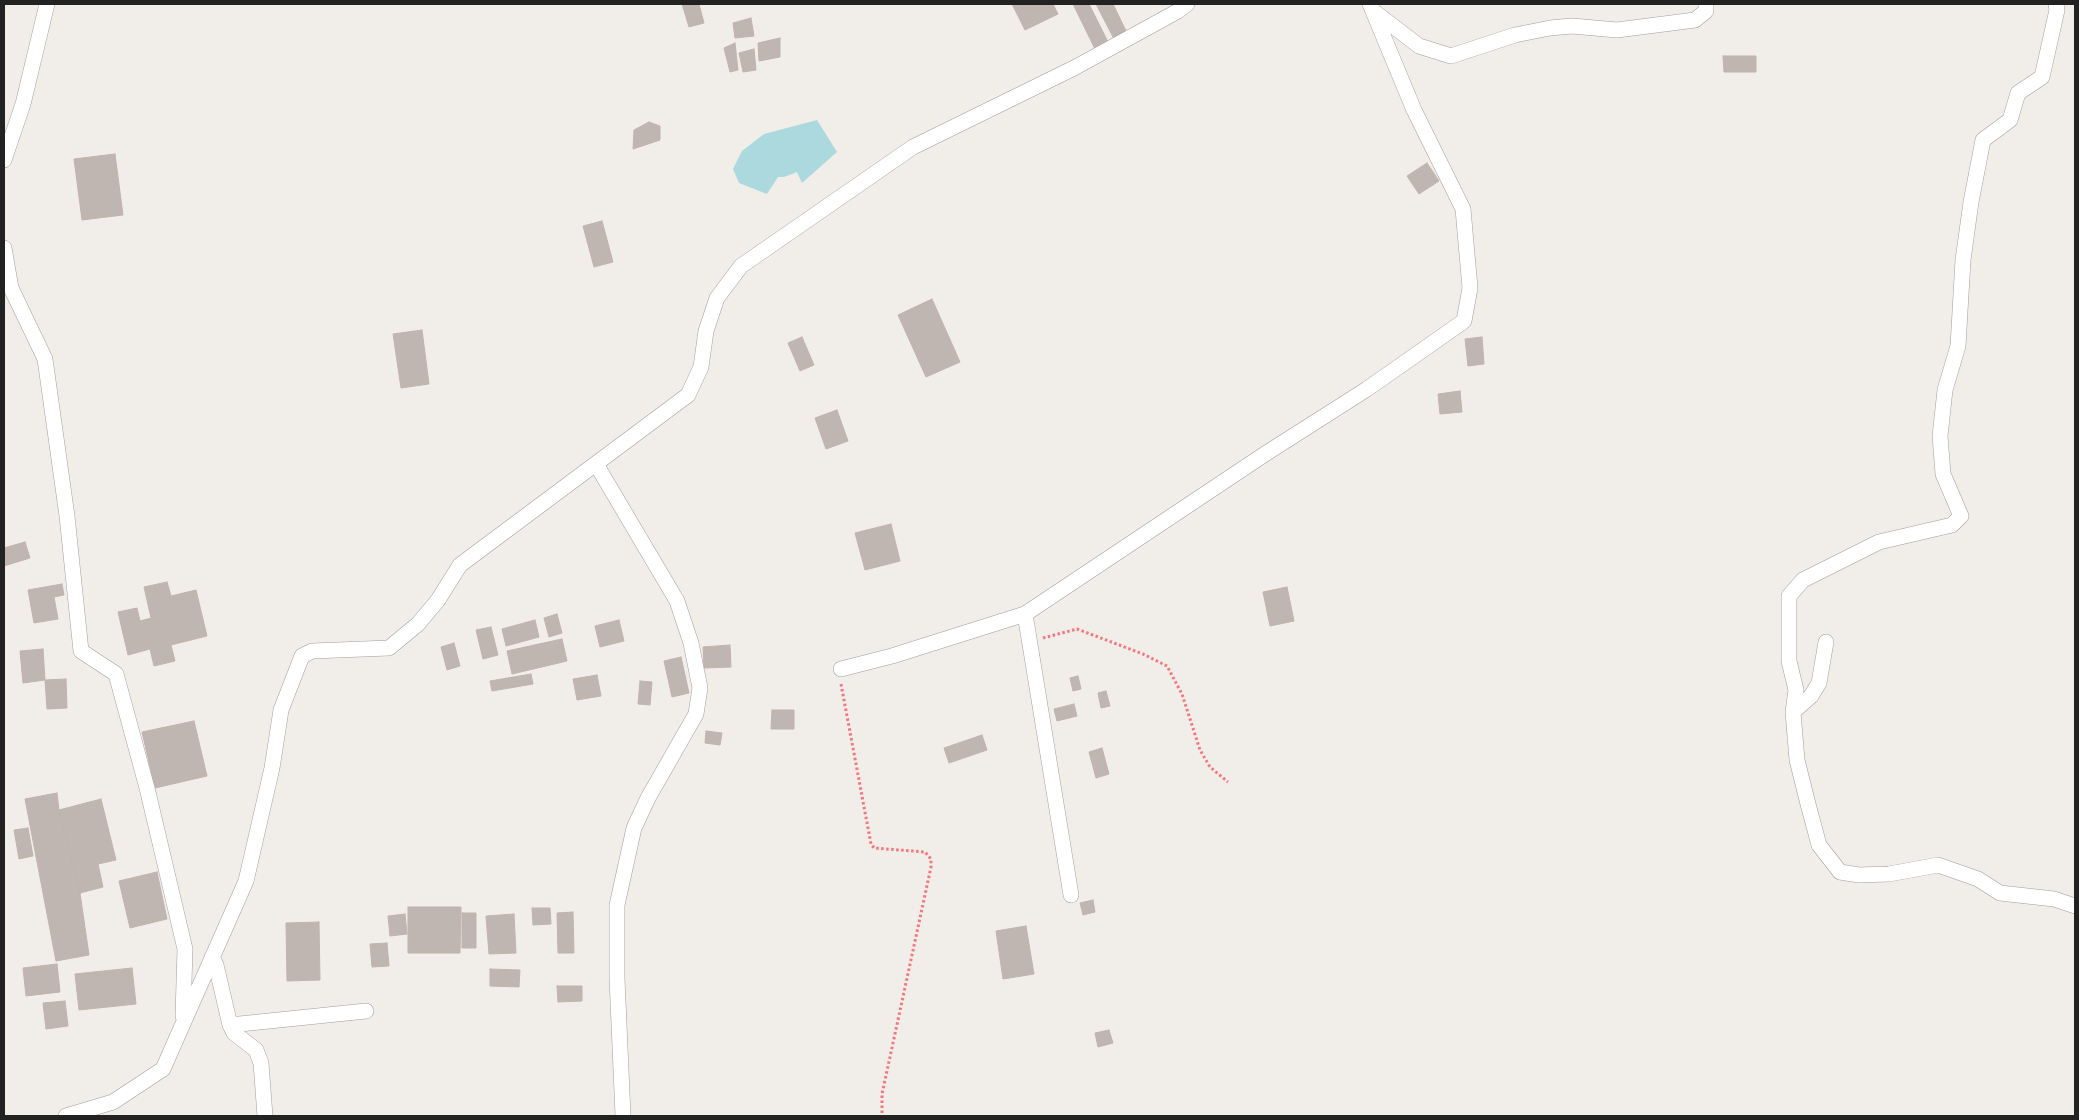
<!DOCTYPE html>
<style>
body{margin:0}
#map{position:relative;width:2079px;height:1120px;overflow:hidden;background:#f1ede9;font-family:"PT Sans Narrow",sans-serif}
canvas{display:block}
.frame{position:absolute;inset:0;border:5px solid #222;pointer-events:none}
</style>
<div id="map">
<canvas width="2079" height="1120"></canvas>
<div class="frame"></div>
</div>
<script>
const g = document.querySelector('canvas').getContext('2d');
g.lineJoin = 'round';
function paint(path, color) { g.fillStyle = color; g.fill(path, 'evenodd'); }
const shape = rows => new Path2D(rows.map(r => 'M' + r).join(''));
function strokePath(path, color, width, dash) { g.strokeStyle = color; g.lineWidth = width; g.lineCap = dash ? 'butt' : 'round'; g.setLineDash(dash || []); g.stroke(path); }
const water = shape([
 [817,120,837,152,802,183,797,172,784,177,778,177,767,194,739,183,733,169,742,151,764,134]
]);
const building = shape([
 [682,4,699,4,704,23,689,27,682,4],
 [1012,4,1053,4,1058,14,1025,30,1012,4],
 [1073,4,1089,4,1108,42,1095,49,1073,4],
 [1096,4,1113,4,1127,33,1114,39,1096,4],
 [751,18,754,36,735,38,733,23,751,18],
 [780,38,780,57,759,61,758,43,780,38],
 [735,43,738,70,730,72,724,48,735,43],
 [754,49,756,70,743,72,739,53,754,49],
 [1723,56,1756,56,1756,72,1724,72,1723,56],
 [649,122,660,126,660,140,633,149,634,130,649,122],
 [115,154,123,215,82,220,74,159,115,154],
 [1427,163,1439,181,1419,194,1407,176,1427,163],
 [602,221,613,262,594,267,583,226,602,221],
 [932,299,960,362,926,377,898,315,932,299],
 [422,330,429,384,401,388,393,334,422,330],
 [802,337,814,365,800,371,788,343,802,337],
 [1482,337,1484,364,1468,366,1465,339,1482,337],
 [1460,391,1462,412,1440,414,1438,394,1460,391],
 [837,410,848,441,826,449,815,418,837,410],
 [891,524,900,561,865,570,855,533,891,524],
 [25,542,30,558,4,566,4,548,25,542],
 [167,582,171,596,196,590,207,636,171,645,175,661,154,666,150,649,128,655,118,612,137,608,140,621,151,618,144,587,167,582],
 [62,584,64,595,54,597,58,619,34,623,28,590,62,584],
 [1287,587,1294,621,1270,626,1263,592,1287,587],
 [557,614,562,633,549,637,544,618,557,614],
 [535,620,539,637,506,646,502,629,535,620],
 [619,620,624,641,600,647,595,626,619,620],
 [491,627,498,655,483,659,476,630,491,627],
 [562,639,567,661,512,674,507,651,562,639],
 [454,643,460,666,447,670,441,647,454,643],
 [730,645,731,667,704,668,703,647,730,645],
 [43,649,45,680,23,683,20,651,43,649],
 [681,657,689,693,672,697,664,661,681,657],
 [531,674,533,684,492,691,490,681,531,674],
 [597,675,601,696,577,700,573,679,597,675],
 [1078,676,1081,689,1073,691,1070,678,1078,676],
 [66,679,67,708,47,709,45,680,66,679],
 [640,681,652,682,650,705,638,704,640,681],
 [1106,691,1110,706,1101,708,1098,693,1106,691],
 [1074,704,1077,716,1057,721,1054,709,1074,704],
 [772,710,794,710,794,729,771,729,772,710],
 [194,721,207,776,155,788,142,732,194,721],
 [706,731,722,733,720,745,705,743,706,731],
 [982,735,987,750,949,763,944,748,982,735],
 [1102,748,1109,774,1096,778,1089,752,1102,748],
 [57,793,59,810,80,893,89,955,56,961,25,799,57,793],
 [101,799,116,860,98,864,103,887,80,893,59,810,101,799],
 [28,828,33,856,19,859,14,830,28,828],
 [157,872,167,919,130,928,119,881,157,872],
 [1093,900,1095,912,1083,915,1080,903,1093,900],
 [408,907,461,907,460,953,408,953,408,907],
 [532,908,550,908,551,924,533,925,532,908],
 [573,912,574,953,558,953,557,913,573,912],
 [462,913,476,913,476,948,462,948,462,913],
 [405,914,407,934,390,936,388,916,405,914],
 [514,914,516,953,489,954,486,916,514,914],
 [319,922,320,980,287,981,286,923,319,922],
 [1026,926,1034,974,1003,979,996,931,1026,926],
 [387,943,389,966,372,967,370,944,387,943],
 [57,964,60,992,26,996,23,968,57,964],
 [132,968,136,1004,79,1010,75,974,132,968],
 [490,969,520,970,519,987,490,986,490,969],
 [557,986,582,986,582,1001,558,1002,557,986],
 [65,1001,68,1026,46,1029,43,1003,65,1001],
 [1109,1030,1113,1043,1098,1047,1095,1033,1109,1030]
]);
const path = shape([
 [1043,638,1077,629,1143,654,1167,666,1182,694,1200,750,1210,767,1228,782],
 [841,684,871,844,874,848,925,852,931,859,931,867,882,1094,882,1116]
]);
const street = shape([
 [2056,4,2057,10,2042,77,2018,93,2010,120,1983,140,1971,202,1963,260,1958,346,1945,390,1940,436,1943,474,1961,516,1952,525,1879,542,1803,580,1789,596,1789,661,1796,690,1793,712,1797,760,1808,804,1819,845,1840,872,1859,875,1889,874,1938,865,1978,879,2000,893,2054,899,2075,906],
 [1376,13,1419,46,1451,56,1515,35,1550,28,1572,26,1617,30,1695,20,1706,11,1706,4],
 [4,160,23,104,47,4],
 [4,248,11,288,45,359,67,516,81,651,116,674,147,788,185,949,183,1016],
 [596,464,677,601,691,643,700,688,696,714,648,798,634,828,617,905,617,978,623,1116],
 [1025,614,1071,895],
 [841,669,892,656,1025,614,1265,454,1367,389,1464,321,1470,288,1463,209,1414,110,1370,4],
 [1793,712,1811,696,1819,683,1826,642],
 [212,957,216,965,230,1025,234,1033,256,1050,261,1063,265,1116],
 [230,1025,366,1011],
 [66,1116,113,1102,163,1069,246,881,272,768,281,710,302,656,312,651,389,648,418,624,438,600,460,565,688,395,701,367,706,331,717,298,741,266,913,147,1074,68,1178,11,1187,4]
]);
paint(water, '#acd9dd');
paint(building, '#bfb6b2');
strokePath(building, '#c3b2ac', 1);
strokePath(street, '#9f9f9f', 16);
strokePath(path, '#f4777e', 3, [2.5, 2.5]);
strokePath(street, '#fff', 15);
</script>
